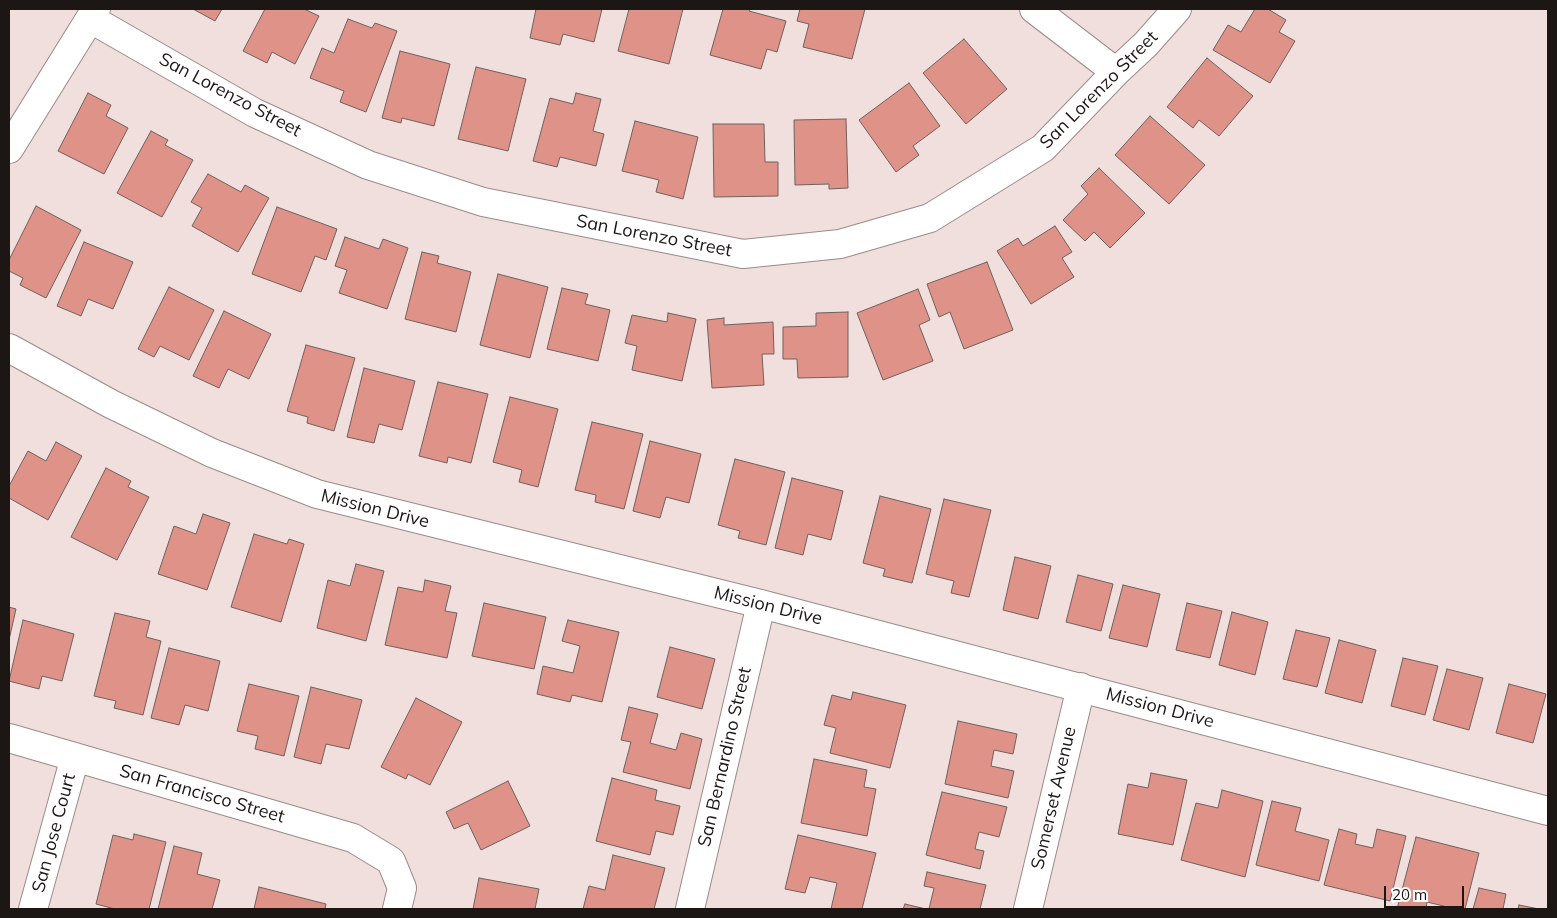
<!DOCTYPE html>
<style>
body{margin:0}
#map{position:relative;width:1557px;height:918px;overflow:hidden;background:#f0dfdc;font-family:Mulish,sans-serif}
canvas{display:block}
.frame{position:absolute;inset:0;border:10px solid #1c1615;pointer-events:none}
.scale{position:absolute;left:1384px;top:886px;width:80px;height:22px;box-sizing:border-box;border:2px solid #1c1615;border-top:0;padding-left:6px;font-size:15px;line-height:18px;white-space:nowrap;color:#1c1615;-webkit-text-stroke:4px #fff;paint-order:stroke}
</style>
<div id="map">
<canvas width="1557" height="918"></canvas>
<div class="frame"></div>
<div class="scale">20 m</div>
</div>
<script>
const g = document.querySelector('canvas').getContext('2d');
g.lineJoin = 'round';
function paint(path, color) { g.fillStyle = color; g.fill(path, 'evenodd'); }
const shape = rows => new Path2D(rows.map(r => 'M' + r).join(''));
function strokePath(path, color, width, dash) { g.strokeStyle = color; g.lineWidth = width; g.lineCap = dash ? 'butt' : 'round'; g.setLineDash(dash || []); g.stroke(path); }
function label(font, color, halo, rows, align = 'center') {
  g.font = font + ' Mulish,sans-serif'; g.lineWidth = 4; g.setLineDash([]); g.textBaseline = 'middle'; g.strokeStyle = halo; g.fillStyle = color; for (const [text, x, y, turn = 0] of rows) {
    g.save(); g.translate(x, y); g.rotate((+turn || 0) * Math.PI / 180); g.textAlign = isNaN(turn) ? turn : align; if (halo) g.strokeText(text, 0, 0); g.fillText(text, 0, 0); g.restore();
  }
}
const building = shape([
 [193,9,222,9,215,21,193,9],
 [265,9,304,9,319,16,295,64,272,52,267,63,243,51,265,9],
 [536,9,602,9,594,42,563,34,560,45,530,38,536,9],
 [629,9,683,9,669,64,618,51,629,9],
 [723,9,750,9,749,11,786,21,777,52,767,49,761,69,710,55,723,9],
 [800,9,865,9,852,59,803,47,809,24,797,21,800,9],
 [1255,9,1268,9,1286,20,1279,32,1295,41,1270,83,1213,50,1228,25,1241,32,1255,9],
 [348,19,372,28,375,23,397,31,366,112,340,102,344,91,310,78,322,48,334,53,348,19],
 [964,39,1007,89,966,124,923,73,964,39],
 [400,51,450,64,434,126,402,118,401,123,382,118,400,51],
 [1207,58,1253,96,1219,136,1199,120,1193,128,1167,107,1207,58],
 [476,67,526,79,508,151,458,139,476,67],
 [909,83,940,126,913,146,919,155,896,172,859,120,909,83],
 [88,93,111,105,106,116,128,128,104,174,58,151,88,93],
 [576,93,601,99,593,131,604,134,596,166,560,157,557,167,533,161,550,98,573,104,576,93],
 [1150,116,1205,165,1169,204,1115,155,1150,116],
 [846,119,848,188,829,189,829,184,795,185,794,120,846,119],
 [635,121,698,137,683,199,656,192,659,180,622,171,635,121],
 [713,124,764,124,765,162,778,162,778,196,714,197,713,124],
 [151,131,168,140,165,145,193,160,162,217,117,193,151,131],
 [1099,168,1145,213,1110,248,1094,232,1085,241,1063,220,1088,194,1081,186,1099,168],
 [208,174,241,192,245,185,269,198,238,252,192,226,202,208,191,202,208,174],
 [36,206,81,230,46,298,20,285,23,278,9,271,9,260,36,206],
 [277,207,337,229,326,260,315,256,301,292,252,274,277,207],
 [1055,226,1072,252,1062,258,1074,277,1031,304,997,251,1018,238,1023,246,1055,226],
 [345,237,379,249,383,239,408,248,387,309,339,293,347,270,335,266,345,237],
 [84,242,133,262,113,309,88,299,81,316,57,306,84,242],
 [422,252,439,256,437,263,471,272,456,332,405,319,422,252],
 [987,262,1013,330,964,349,950,312,939,317,927,284,987,262],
 [498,274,548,287,530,358,480,345,498,274],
 [169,287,214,310,189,360,160,346,154,357,138,349,169,287],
 [562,288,588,294,585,304,610,310,598,361,547,349,562,288],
 [918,289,930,320,919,325,933,361,883,380,857,313,918,289],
 [224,311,271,334,249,379,228,369,219,388,193,376,224,311],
 [848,312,848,377,798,378,797,359,783,359,783,327,816,326,816,313,848,312],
 [668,313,696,319,682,381,632,370,637,346,625,343,632,315,667,322,668,313],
 [724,318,724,325,773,322,774,354,762,354,764,385,712,388,707,320,724,318],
 [306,345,355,358,334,431,307,423,308,417,287,411,306,345],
 [364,368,415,381,402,430,379,424,374,443,347,437,364,368],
 [438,382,488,394,471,463,448,457,447,463,419,456,438,382],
 [510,397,558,409,538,487,519,482,522,470,493,462,510,397],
 [592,422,643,434,624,509,595,502,596,495,575,490,592,422],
 [650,441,701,454,689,503,666,497,660,518,633,511,650,441],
 [56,442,82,456,48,520,9,498,9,486,28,451,46,461,56,442],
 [735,459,785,472,766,545,738,538,740,531,718,525,735,459],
 [106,468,131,481,128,487,149,497,117,560,71,537,106,468],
 [792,478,843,491,831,540,808,534,803,555,775,548,792,478],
 [880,496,931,509,912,583,883,576,885,569,863,563,880,496],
 [944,499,991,510,969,597,951,593,954,581,926,574,944,499],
 [203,514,230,523,207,590,158,574,174,526,196,534,203,514],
 [254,534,287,544,289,539,304,544,281,622,231,607,254,534],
 [1015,557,1051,566,1038,619,1003,610,1015,557],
 [356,564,384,571,366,641,317,628,328,580,350,586,356,564],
 [1078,575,1113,584,1101,631,1066,622,1078,575],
 [425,580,451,586,445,611,457,613,447,658,385,645,398,587,423,592,425,580],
 [1123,585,1160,594,1147,647,1109,638,1123,585],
 [484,603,546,617,534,669,472,656,484,603],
 [1187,603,1222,611,1210,658,1176,650,1187,603],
 [9,607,16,609,9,640,9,607],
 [1232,612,1268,622,1255,675,1219,665,1232,612],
 [115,613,150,621,146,637,161,641,143,715,114,708,116,701,94,696,115,613],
 [23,620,74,634,62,681,42,676,39,689,9,681,23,620],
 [568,620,619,632,602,702,572,695,570,702,537,694,543,666,573,673,580,646,562,641,568,620],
 [1296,630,1330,638,1317,687,1283,679,1296,630],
 [1339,640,1376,650,1362,703,1325,693,1339,640],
 [670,647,715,659,702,709,657,697,670,647],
 [169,648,220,661,208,711,185,705,179,725,151,718,169,648],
 [1403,658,1438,666,1425,715,1391,706,1403,658],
 [1447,669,1483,678,1469,730,1433,720,1447,669],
 [249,684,299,696,284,756,255,749,258,736,237,731,249,684],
 [1509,684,1546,694,1533,743,1496,733,1509,684],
 [311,687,362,700,349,749,326,744,321,764,294,757,311,687],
 [853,692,906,705,890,768,830,753,836,728,824,725,832,695,851,700,853,692],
 [416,698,462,722,430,785,408,774,406,779,381,767,416,698],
 [629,707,658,714,650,743,676,750,681,733,702,739,690,789,623,772,631,742,621,740,629,707],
 [958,721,1017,734,1013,754,994,750,991,766,1014,771,1008,798,945,784,958,721],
 [814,759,867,770,864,787,876,789,867,836,801,823,814,759],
 [1151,773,1187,780,1173,845,1118,834,1128,784,1148,788,1151,773],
 [612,778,657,790,655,800,680,806,673,835,656,831,650,855,596,841,612,778],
 [508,781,530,826,481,850,468,823,454,829,446,812,508,781],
 [1222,790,1263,801,1245,877,1181,860,1196,803,1218,808,1222,790],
 [942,792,1007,807,999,837,979,832,975,849,984,851,980,869,926,855,942,792],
 [1272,801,1301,808,1295,831,1329,840,1319,881,1256,865,1272,801],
 [1339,829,1357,834,1355,844,1373,848,1377,829,1406,836,1390,901,1324,885,1339,829],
 [134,834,166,842,149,909,115,909,96,904,113,835,133,840,134,834],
 [798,835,876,853,862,909,831,909,837,883,810,877,805,893,785,889,798,835],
 [1416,837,1479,853,1465,909,1456,909,1427,902,1426,909,1397,909,1416,837],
 [174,846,202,853,197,874,220,880,212,909,158,909,174,846],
 [613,855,665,868,654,909,583,909,589,886,605,890,613,855],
 [927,872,986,885,980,909,929,909,934,888,924,886,927,872],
 [479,878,539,889,535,909,473,909,479,878],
 [259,887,326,904,325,909,254,909,259,887],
 [1479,888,1506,894,1503,909,1473,909,1479,888],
 [905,904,926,909,903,909,905,904],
 [1519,905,1539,909,1518,909,1519,905]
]);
const minor = shape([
 [1034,9,1116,72],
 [91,19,255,113,368,165,483,202,743,254,840,244,930,218,1043,148,1116,72,1146,44,1177,9],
 [9,149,96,9],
 [9,348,111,404,212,453,317,494,761,604,1548,811],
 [9,738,353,838,391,861,402,888,397,909],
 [33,909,75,757],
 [690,909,761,604],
 [1028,909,1081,687]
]);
const streetNames = [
 ["San Lorenzo Street",1099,90,-45],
 ["San Lorenzo Street",230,95,28],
 ["San Lorenzo Street",654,236,11],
 ["Mission Drive",375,509,14],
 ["Mission Drive",768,606,14],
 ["Mission Drive",1160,708,15],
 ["San Bernardino Street",725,757,-77],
 ["San Francisco Street",202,794,16],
 ["Somerset Avenue",1054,798,-77],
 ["San Jose Court",54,833,-75]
];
paint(building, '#df9288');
strokePath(building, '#6f605e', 1);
strokePath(minor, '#9b8b89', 30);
strokePath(minor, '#fff', 28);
label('18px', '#1c1615', '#fff', streetNames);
</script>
